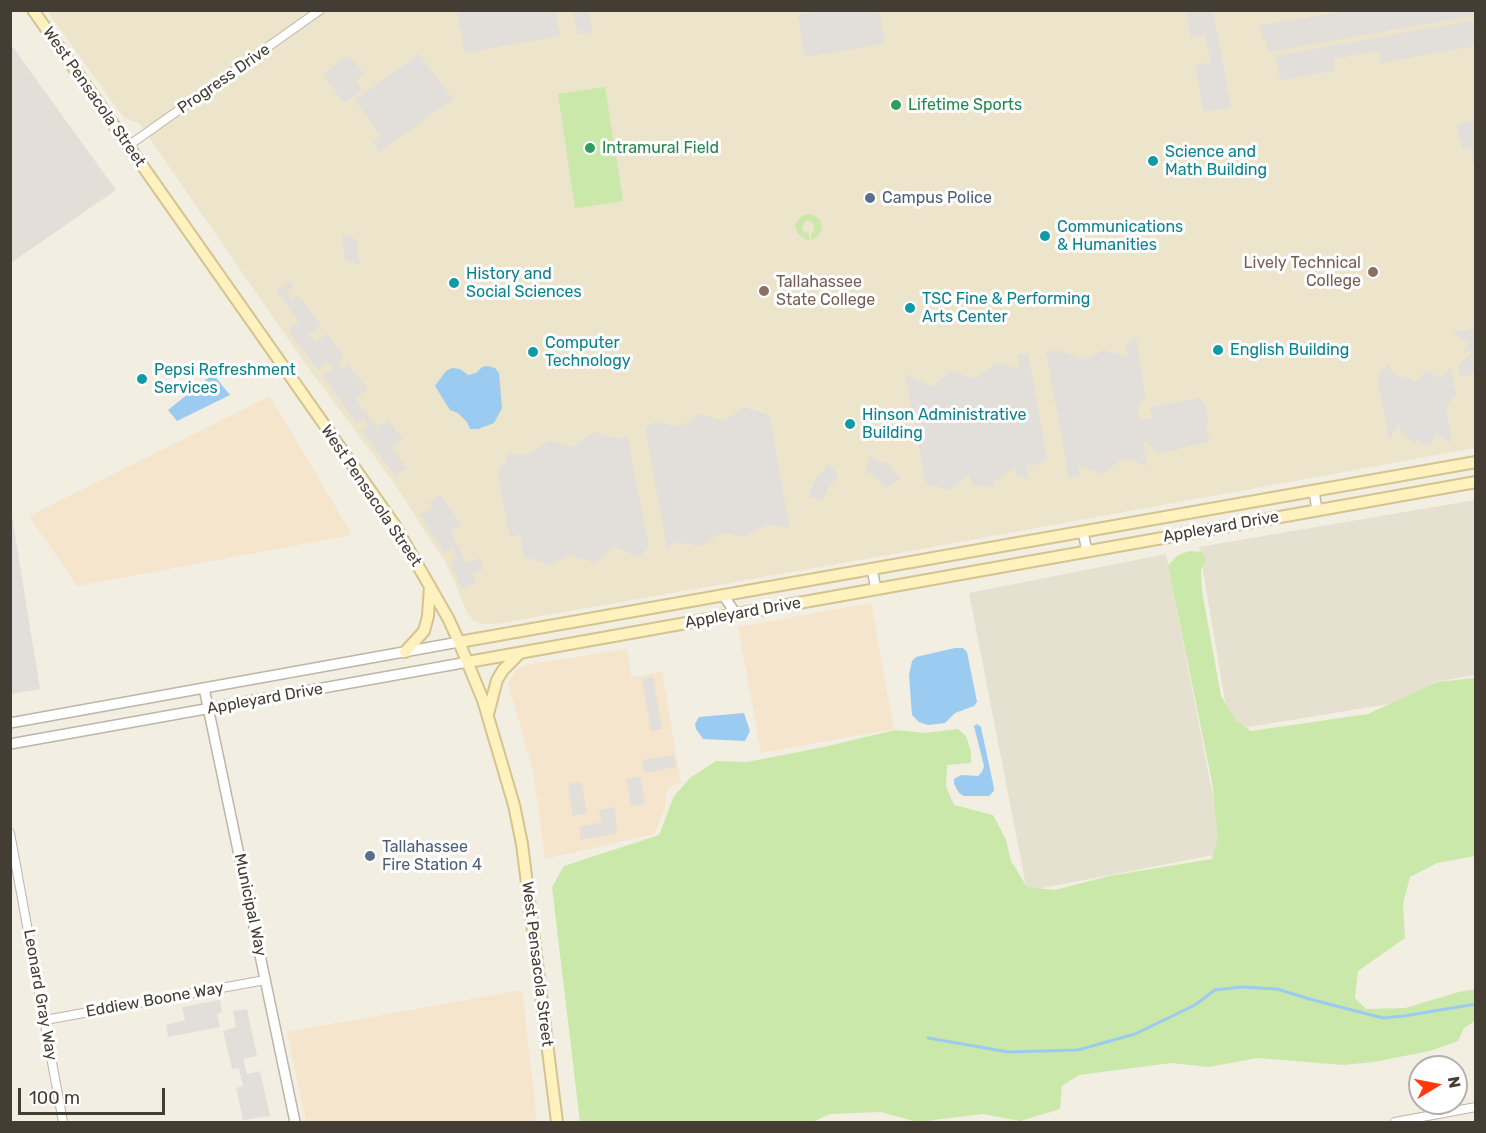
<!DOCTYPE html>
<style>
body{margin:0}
#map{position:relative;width:1486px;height:1133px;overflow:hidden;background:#f2eee2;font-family:Rubik,sans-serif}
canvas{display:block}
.frame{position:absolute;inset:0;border:12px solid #433d33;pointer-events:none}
.north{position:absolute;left:1408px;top:1055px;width:60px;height:60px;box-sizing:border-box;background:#fff;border:2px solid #b4b1ad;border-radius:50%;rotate:80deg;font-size:16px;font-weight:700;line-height:24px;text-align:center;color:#433d33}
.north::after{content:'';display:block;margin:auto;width:21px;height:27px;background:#ff390c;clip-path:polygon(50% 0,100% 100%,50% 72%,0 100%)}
.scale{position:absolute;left:18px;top:1088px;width:147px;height:27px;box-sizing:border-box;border:3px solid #433d33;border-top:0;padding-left:8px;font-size:18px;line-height:21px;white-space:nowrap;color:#433d33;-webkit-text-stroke:4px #fff;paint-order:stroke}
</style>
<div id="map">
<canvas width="1486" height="1133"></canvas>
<div class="frame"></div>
<div class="north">N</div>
<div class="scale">100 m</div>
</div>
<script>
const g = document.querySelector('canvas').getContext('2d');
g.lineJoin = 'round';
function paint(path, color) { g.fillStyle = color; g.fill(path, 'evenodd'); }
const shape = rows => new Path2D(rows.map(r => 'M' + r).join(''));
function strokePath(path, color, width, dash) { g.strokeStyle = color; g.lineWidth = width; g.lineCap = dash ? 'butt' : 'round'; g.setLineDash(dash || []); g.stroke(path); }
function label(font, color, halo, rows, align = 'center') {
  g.font = font + ' Rubik,sans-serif'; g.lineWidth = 6; g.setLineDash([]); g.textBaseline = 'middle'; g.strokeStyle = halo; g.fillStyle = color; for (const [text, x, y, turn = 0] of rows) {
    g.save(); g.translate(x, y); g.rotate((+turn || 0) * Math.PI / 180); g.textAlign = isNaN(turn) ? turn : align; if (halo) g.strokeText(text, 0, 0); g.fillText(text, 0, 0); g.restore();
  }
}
const residential = shape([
 [1475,500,1475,675,1435,682,1401,702,1230,730,1199,547],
 [1166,554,1224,853,1027,891,969,593]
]);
const commercial = shape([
 [270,396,352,535,77,586,29,516],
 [871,603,894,729,761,753,738,627],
 [627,649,631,677,662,672,681,784,672,785,666,792,665,809,654,834,545,859,533,770,508,682,517,669,525,665],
 [522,990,537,1122,306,1122,287,1032]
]);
const industrial = shape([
 [10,43,116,190,11,263,10,263]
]);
const education = shape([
 [47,11,1475,11,1475,448,905,552,496,624,481,624,474,621,467,613,455,582,444,560,392,480,304,362,139,123,124,118]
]);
const green = shape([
 [605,87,623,201,575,208,558,94],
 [809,214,813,215,820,220,822,229,818,236,812,240,811,233,814,230,814,224,809,220,805,221,802,228,804,232,808,233,810,240,807,240,797,233,795,225,800,217],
 [1190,551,1201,552,1206,559,1201,570,1202,591,1221,696,1236,721,1251,731,1368,714,1437,682,1475,678,1475,856,1437,863,1410,877,1403,904,1405,938,1358,971,1355,998,1366,1009,1405,1008,1459,992,1475,989,1475,1021,1464,1028,1458,1041,1430,1051,1373,1062,1344,1065,1257,1058,1209,1067,1171,1063,1079,1075,1062,1086,1060,1109,1020,1121,983,1114,917,1122,881,1112,830,1114,812,1122,580,1122,552,887,564,866,659,835,674,796,690,778,716,761,747,762,824,747,895,730,925,733,958,729,966,736,971,752,971,763,947,765,946,786,954,805,993,815,1006,840,1011,861,1027,887,1055,890,1109,876,1212,859,1218,838,1212,782,1168,565,1178,555]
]);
const parking = shape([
 [825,10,871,11,872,14,879,11,885,43,808,57,804,55,798,15],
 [457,11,556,11,560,36,465,53],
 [573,11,589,11,593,32,578,35],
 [1186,11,1213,11,1231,107,1204,112,1195,65,1211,62,1205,35,1191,37],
 [1345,11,1475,10,1476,15,1268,52,1266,39,1262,39,1260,25],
 [1475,20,1475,46,1381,63,1378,51,1334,59,1335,71,1280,80,1276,56],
 [419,54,453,99,380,152,373,142,380,136,355,100],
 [349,55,364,74,356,81,362,90,344,103,323,74],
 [1475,121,1476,167,1474,167,1470,148,1462,149,1457,124],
 [342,234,356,239,360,265,345,260],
 [290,282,293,287,287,293,292,300,298,295,321,325,308,335,315,343,327,334,344,356,337,363,342,369,348,364,368,390,355,398,376,427,388,420,403,439,392,448,407,468,396,476,362,432,368,425,364,419,356,423,323,376,333,369,328,362,318,370,288,330,299,322,276,290],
 [1475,328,1475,374,1459,377,1458,366,1472,353,1469,351,1466,354,1463,352,1470,341,1465,342,1452,332],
 [1136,336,1146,398,1137,406,1139,420,1152,418,1150,407,1200,398,1206,408,1209,424,1205,430,1211,441,1158,454,1147,441,1143,442,1147,466,1123,458,1103,474,1078,465,1080,476,1069,478,1046,352,1058,350,1082,360,1104,350,1128,357,1125,345],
 [1028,353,1047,457,1037,465,1026,465,1028,478,1017,476,1015,467,994,482,995,487,972,485,970,474,950,490,926,484,905,374,932,387,951,371,976,379,996,363,1020,369,1018,354],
 [1389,363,1390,370,1404,380,1404,375,1416,383,1426,370,1441,379,1451,366,1456,394,1446,407,1452,441,1448,442,1437,434,1430,445,1426,446,1416,439,1416,444,1401,433,1399,425,1389,439,1377,376],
 [745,407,769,415,790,529,766,524,745,537,721,533,701,546,677,542,667,549,645,427,655,422,680,427,700,414,724,421],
 [594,432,618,439,627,435,649,547,639,557,614,547,595,563,570,555,548,565,524,556,520,534,510,538,497,470,507,462,506,453,529,455,549,441,574,447],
 [870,457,888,464,901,479,886,488,876,476,866,472],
 [829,464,839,476,828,488,824,500,808,497,815,479],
 [441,495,461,525,450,532,467,563,479,558,484,568,472,574,476,583,462,589,450,563,457,558,452,548,444,553,420,514,433,507,430,501],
 [11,510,40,689,11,694,10,694],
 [653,677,662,729,651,731,642,679],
 [674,755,676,767,644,773,642,760],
 [640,776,645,804,631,806,626,779],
 [581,782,587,813,573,816,568,784],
 [615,807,617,833,581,840,579,827,601,823,599,810],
 [220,1000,222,1012,217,1014,220,1027,168,1037,166,1025,185,1020,182,1007],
 [247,1009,257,1056,243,1059,247,1074,260,1071,270,1116,243,1120,236,1088,243,1086,239,1068,232,1069,223,1031,236,1027,233,1011]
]);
const water = shape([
 [488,366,495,368,499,373,502,408,494,423,478,429,470,429,467,422,458,413,450,410,435,386,446,371,452,368,460,369,468,375,476,373,482,367],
 [213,374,230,395,177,421,168,410],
 [955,648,963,648,967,652,977,702,974,706,955,713,945,723,928,725,919,722,912,715,909,675,912,661,916,657],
 [744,713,750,731,745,741,703,739,696,729,695,724,699,717],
 [977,724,981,727,982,732,994,788,994,791,989,796,964,796,959,793,954,784,954,779,961,775,978,776,982,772,984,766,974,726]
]);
const stream = shape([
 [928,1038,1008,1052,1078,1050,1135,1034,1195,1005,1215,990,1241,987,1277,989,1313,1000,1383,1018,1404,1016,1476,1004]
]);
const minor = shape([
 [128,146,320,10],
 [10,833,63,1122],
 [45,1020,265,980],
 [1395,1122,1476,1107]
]);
const tertiary = shape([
 [1314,491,1317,510],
 [1083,532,1087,551],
 [872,569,876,589],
 [723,595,736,614],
 [204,688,295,1122],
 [10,723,459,642],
 [10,744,468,662]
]);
const secondary = shape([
 [33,10,394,524,448,618,459,642,483,700,514,805,522,844,557,1122],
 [459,642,1476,462],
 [405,652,424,631,428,616,430,586],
 [468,662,1476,482],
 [488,714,497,680,503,670,520,653]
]);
const markers = [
 [896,105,6,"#2e9e5b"],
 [590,148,6,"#2e9e5b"],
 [1153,161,6,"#0f9aa8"],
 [870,198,6,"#5c6f8a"],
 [1045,236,6,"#0f9aa8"],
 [1373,272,6,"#8d6e63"],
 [454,283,6,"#0f9aa8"],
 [764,291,6,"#8d6e63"],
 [910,308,6,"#0f9aa8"],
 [1218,350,6,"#0f9aa8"],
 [533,352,6,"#0f9aa8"],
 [142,379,6,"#0f9aa8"],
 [850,424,6,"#0f9aa8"],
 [370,856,6,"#5c6f8a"]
];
const streetNames = [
 ["Progress Drive",224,79,-35],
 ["West Pensacola Street",94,97,55],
 ["West Pensacola Street",371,496,56],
 ["Appleyard Drive",1221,527,-10],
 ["Appleyard Drive",743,613,-10],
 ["Appleyard Drive",265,699,-10],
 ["Municipal Way",250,905,78],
 ["West Pensacola Street",537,964,83],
 ["Leonard Gray Way",40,995,80],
 ["Eddiew Boone Way",155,1000,-10]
];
const leisureNames = [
 ["Lifetime Sports",908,105],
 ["Intramural Field",602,148]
];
const cultureNames = [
 ["Science and",1165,152],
 ["Math Building",1165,170],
 ["Communications",1057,227],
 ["& Humanities",1057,245],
 ["History and",466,274],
 ["Social Sciences",466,292],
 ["TSC Fine & Performing",922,299],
 ["Arts Center",922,317],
 ["Computer",545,343],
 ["Technology",545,361],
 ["English Building",1230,350],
 ["Pepsi Refreshment",154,370],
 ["Services",154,388],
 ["Hinson Administrative",862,415],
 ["Building",862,433]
];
const serviceNames = [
 ["Campus Police",882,198],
 ["Tallahassee",382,847],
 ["Fire Station 4",382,865]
];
const educationNames = [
 ["Lively Technical",1361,263],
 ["College",1361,281],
 ["Tallahassee",776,282,"left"],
 ["State College",776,300,"left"]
];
paint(residential, '#e6e0d0');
paint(commercial, '#f5e5cc');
paint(industrial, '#e3dfd8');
paint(education, '#ece4cb');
paint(green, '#cae8a9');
paint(parking, '#e2dfdb');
paint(water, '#9ccbf1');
strokePath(stream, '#9ccbf1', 3);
strokePath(minor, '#bdb6a5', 10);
strokePath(tertiary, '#bdb6a5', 12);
strokePath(secondary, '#d3c490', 14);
strokePath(minor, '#fff', 8);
strokePath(tertiary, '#fff', 9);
strokePath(secondary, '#fff2bf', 10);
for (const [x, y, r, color] of markers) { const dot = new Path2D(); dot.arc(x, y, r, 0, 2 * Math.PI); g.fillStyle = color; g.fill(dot); strokePath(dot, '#fff', 2); }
label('16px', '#433d33', '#fff', streetNames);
label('16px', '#27864d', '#fff', leisureNames, 'left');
label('16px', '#0d838f', '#fff', cultureNames, 'left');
label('16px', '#4e5e75', '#fff', serviceNames, 'left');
label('16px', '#785e54', '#fff', educationNames, 'right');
</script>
